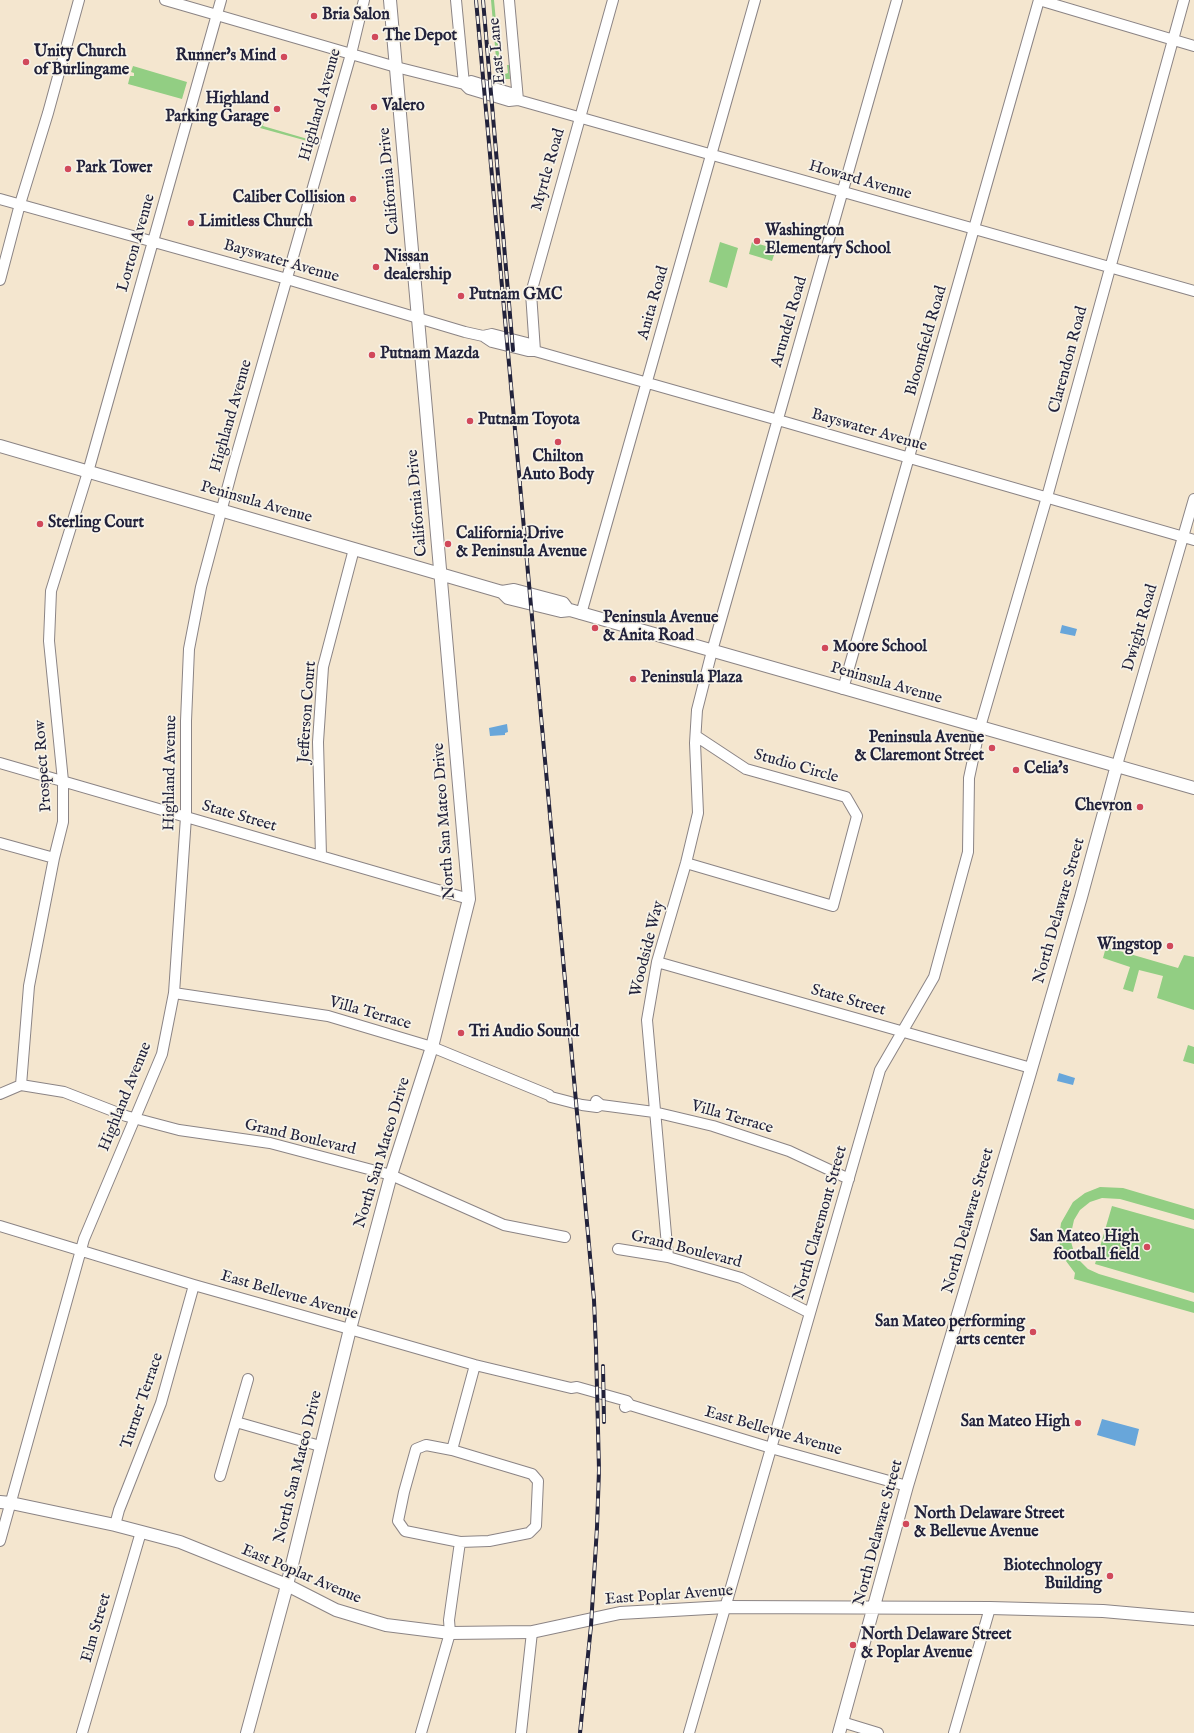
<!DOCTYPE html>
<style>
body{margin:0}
canvas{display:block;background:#f4e6cf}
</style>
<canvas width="1194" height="1733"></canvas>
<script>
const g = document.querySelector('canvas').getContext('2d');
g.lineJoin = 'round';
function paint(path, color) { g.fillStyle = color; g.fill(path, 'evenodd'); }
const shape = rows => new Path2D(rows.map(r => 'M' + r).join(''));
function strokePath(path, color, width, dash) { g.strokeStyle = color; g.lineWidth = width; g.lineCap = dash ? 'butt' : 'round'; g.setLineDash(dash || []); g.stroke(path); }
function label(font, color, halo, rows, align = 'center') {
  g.font = font + ' "IM FELL English",serif'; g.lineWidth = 3.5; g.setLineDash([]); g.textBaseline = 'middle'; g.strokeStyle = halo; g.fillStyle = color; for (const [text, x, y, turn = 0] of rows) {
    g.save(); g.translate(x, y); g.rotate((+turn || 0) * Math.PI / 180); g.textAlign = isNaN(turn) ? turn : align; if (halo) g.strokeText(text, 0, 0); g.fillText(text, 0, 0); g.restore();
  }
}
const green = shape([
 [491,0,494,0,500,65,503,65,503,69,501,70,505,74,508,73,507,65,509,65,510,79,504,79,503,75,497,70],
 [133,66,187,82,182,99,128,84,130,76,134,76,134,73,131,72],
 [263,120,264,120,263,126,311,140,311,142,260,128],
 [720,242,738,248,727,288,709,282],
 [752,242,776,249,772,261,749,254],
 [1106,947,1178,968,1184,955,1194,957,1194,1010,1157,998,1163,976,1139,970,1133,992,1123,989,1130,967,1103,958],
 [1188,1045,1194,1047,1194,1064,1183,1061],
 [1100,1187,1123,1188,1194,1209,1194,1220,1120,1199,1102,1198,1090,1202,1080,1210,1074,1220,1070,1238,1075,1256,1088,1269,1099,1274,1194,1302,1194,1313,1074,1279,1075,1273,1066,1261,1060,1246,1059,1238,1061,1223,1073,1202,1085,1193],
 [1112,1206,1194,1229,1194,1293,1095,1264]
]);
const water = shape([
 [1062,625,1077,629,1075,636,1060,633],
 [507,724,508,732,505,733,505,735,490,736,489,728],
 [1059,1073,1075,1078,1073,1085,1057,1081],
 [1102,1419,1139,1429,1135,1446,1097,1435]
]);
const minor = shape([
 [165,0,396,67,464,84,469,89,509,101,518,100,1194,291],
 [456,0,464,84],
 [509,0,518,100],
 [1039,0,1194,46],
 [464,84,471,81,511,93,518,100],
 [0,199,287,279,465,332,483,336,492,334,527,343,535,351],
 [0,280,20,204,48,113,79,0],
 [483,336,492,342,528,351,535,351,778,420,1194,540],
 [535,351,531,293,613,0],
 [581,614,755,0],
 [843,689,1039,0],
 [0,763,469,899],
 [1117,765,1194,499],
 [0,843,54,858],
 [321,856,318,742,323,667,354,549],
 [686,863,833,906,857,816,846,797,746,769,696,736],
 [657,962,1031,1068],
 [174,993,328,1016,432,1047,549,1095,551,1097,582,1105,597,1107,601,1105],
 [21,1085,29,986,54,858,63,822,63,781,49,641,51,591,88,472,221,0],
 [0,1094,21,1085,64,1092,126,1116,179,1130,270,1143,391,1175,504,1225,565,1237],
 [596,1101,601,1105,654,1112,713,1126,789,1151,849,1179],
 [0,1226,194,1285,339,1326,475,1365,571,1388,577,1387,627,1401,630,1405],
 [618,1249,668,1257,741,1278,810,1313],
 [668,1257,647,1020,657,962,686,863,698,813,695,743,697,710,712,651,897,0],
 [625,1407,630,1405,778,1450,907,1486],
 [236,1422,320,1446],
 [426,1445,452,1450,532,1474,538,1481,536,1526,529,1533,489,1541,460,1542,405,1531,398,1521,404,1492,416,1449,426,1445],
 [452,1450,475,1365],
 [220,1476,248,1379],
 [115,1525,119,1510,161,1403,194,1285],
 [0,1541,84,1239,162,1054,174,993,186,817,186,721,189,649,201,587,233,467,351,54,364,0],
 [842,1722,878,1733],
 [82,1733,141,1532],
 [421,1733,450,1633,449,1620,460,1542],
 [521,1733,532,1632],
 [689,1733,880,1070,934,977,968,852,969,778,980,727,1047,497,1184,0],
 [954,1733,990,1608]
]);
const major = shape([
 [0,446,502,592,514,590,563,603,566,607],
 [502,592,508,598,561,611,570,610,1194,788],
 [0,1502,11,1503,115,1525,180,1542,287,1585,336,1610,386,1625,450,1633,532,1632,620,1613,726,1607,990,1608,1103,1611,1194,1619],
 [247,1733,285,1593,350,1329,391,1175,432,1047,469,899,390,0],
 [839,1733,907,1486,1029,1076,1081,897,1117,765]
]);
const rail = shape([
 [476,0,594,1300,596,1348,599,1470,597,1527,591,1626,580,1733],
 [483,0,513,350],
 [603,1366,604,1422]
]);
const markers = [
 [314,16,4,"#d1495b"],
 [375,37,4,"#d1495b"],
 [284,57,4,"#d1495b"],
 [26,62,4,"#d1495b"],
 [374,107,4,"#d1495b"],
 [277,109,4,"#d1495b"],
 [68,169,4,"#d1495b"],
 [353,199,4,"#d1495b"],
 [191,223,4,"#d1495b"],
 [757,241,4,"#d1495b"],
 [376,267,4,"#d1495b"],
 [461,296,4,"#d1495b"],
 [372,355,4,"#d1495b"],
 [470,421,4,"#d1495b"],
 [558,442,4,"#d1495b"],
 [40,524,4,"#d1495b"],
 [448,544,4,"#d1495b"],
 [595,628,4,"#d1495b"],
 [825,648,4,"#d1495b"],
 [633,679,4,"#d1495b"],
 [992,748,4,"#d1495b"],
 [1016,770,4,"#d1495b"],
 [1140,807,4,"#d1495b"],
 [1170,946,4,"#d1495b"],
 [461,1033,4,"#d1495b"],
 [1147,1247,4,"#d1495b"],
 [1033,1332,4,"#d1495b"],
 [1078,1423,4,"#d1495b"],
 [906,1524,4,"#d1495b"],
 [1110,1576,4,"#d1495b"],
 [853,1645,4,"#d1495b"]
];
const poiNames = [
 ["Bria Salon",322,16],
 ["The Depot",383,37],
 ["Unity Church",34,53],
 ["of Burlingame",34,71],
 ["Runner's Mind",276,57,"right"],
 ["Highland",269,100,"right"],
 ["Parking Garage",269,118,"right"],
 ["Valero",382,107],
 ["Park Tower",76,169],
 ["Caliber Collision",345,199,"right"],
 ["Limitless Church",199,223],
 ["Washington",765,232],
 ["Elementary School",765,250],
 ["Nissan",384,258],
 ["dealership",384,276],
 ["Putnam GMC",469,296],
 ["Putnam Mazda",380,355],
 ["Putnam Toyota",478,421],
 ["Chilton",558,458,"center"],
 ["Auto Body",558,476,"center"],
 ["Sterling Court",48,524],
 ["California Drive",456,535],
 ["& Peninsula Avenue",456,553],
 ["Peninsula Avenue",603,619],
 ["& Anita Road",603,637],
 ["Moore School",833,648],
 ["Peninsula Plaza",641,679],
 ["Peninsula Avenue",984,739,"right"],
 ["& Claremont Street",984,757,"right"],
 ["Celia's",1024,770],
 ["Chevron",1132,807,"right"],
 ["Wingstop",1162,946,"right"],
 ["Tri Audio Sound",469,1033],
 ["San Mateo High",1139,1238,"right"],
 ["football field",1139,1256,"right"],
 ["San Mateo performing",1025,1323,"right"],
 ["arts center",1025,1341,"right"],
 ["San Mateo High",1070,1423,"right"],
 ["North Delaware Street",914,1515],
 ["& Bellevue Avenue",914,1533],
 ["Biotechnology",1102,1567,"right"],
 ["Building",1102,1585,"right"],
 ["North Delaware Street",861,1636],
 ["& Poplar Avenue",861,1654]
];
const streetNames = [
 ["East Lane",498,51,-95],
 ["Highland Avenue",321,105,-74],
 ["Myrtle Road",549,170,-74],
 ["California Drive",390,181,-95],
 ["Howard Avenue",860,181,16],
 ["Lorton Avenue",137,243,-74],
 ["Bayswater Avenue",281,262,16],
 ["Anita Road",654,303,-74],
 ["Arundel Road",790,322,-74],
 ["Bloomfield Road",927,341,-74],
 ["Clarendon Road",1069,360,-75],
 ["Highland Avenue",232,416,-74],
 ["Bayswater Avenue",869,431,16],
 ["Peninsula Avenue",256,503,16],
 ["California Drive",418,503,-95],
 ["Dwight Road",1141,628,-74],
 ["Peninsula Avenue",886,684,16],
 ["Jefferson Court",308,712,-86],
 ["Prospect Row",44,766,-94],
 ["Studio Circle",796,767,16],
 ["Highland Avenue",171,773,-89],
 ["State Street",239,817,16],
 ["North San Mateo Drive",445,821,-94],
 ["North Delaware Street",1060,911,-74],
 ["Woodside Way",648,949,-76],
 ["State Street",848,1001,16],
 ["Villa Terrace",370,1014,16],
 ["Highland Avenue",126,1097,-68],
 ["Villa Terrace",732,1118,16],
 ["Grand Boulevard",300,1138,13],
 ["North San Mateo Drive",383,1153,-73],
 ["North Delaware Street",969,1221,-74],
 ["North Claremont Street",821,1223,-74],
 ["Grand Boulevard",686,1250,14],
 ["East Bellevue Avenue",289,1296,16],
 ["Turner Terrace",143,1401,-71],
 ["East Bellevue Avenue",773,1432,16],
 ["North San Mateo Drive",299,1467,-76],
 ["North Delaware Street",879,1533,-75],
 ["East Poplar Avenue",301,1575,23],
 ["East Poplar Avenue",669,1596,-4],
 ["Elm Street",97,1628,-74]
];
paint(green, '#92ce83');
paint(water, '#68a6da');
strokePath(minor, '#8b8485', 12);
strokePath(major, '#8b8485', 14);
strokePath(minor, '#fff', 10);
strokePath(major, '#fff', 12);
strokePath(rail, '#22223b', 4);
strokePath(rail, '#f7f3e8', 2.5, [8]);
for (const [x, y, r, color] of markers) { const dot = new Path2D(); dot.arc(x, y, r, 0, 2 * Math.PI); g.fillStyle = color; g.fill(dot); strokePath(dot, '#f7f3e8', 1.5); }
label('bold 16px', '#22223b', '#f7f3e8', poiNames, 'left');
label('16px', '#22223b', '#f7f3e8', streetNames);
</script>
